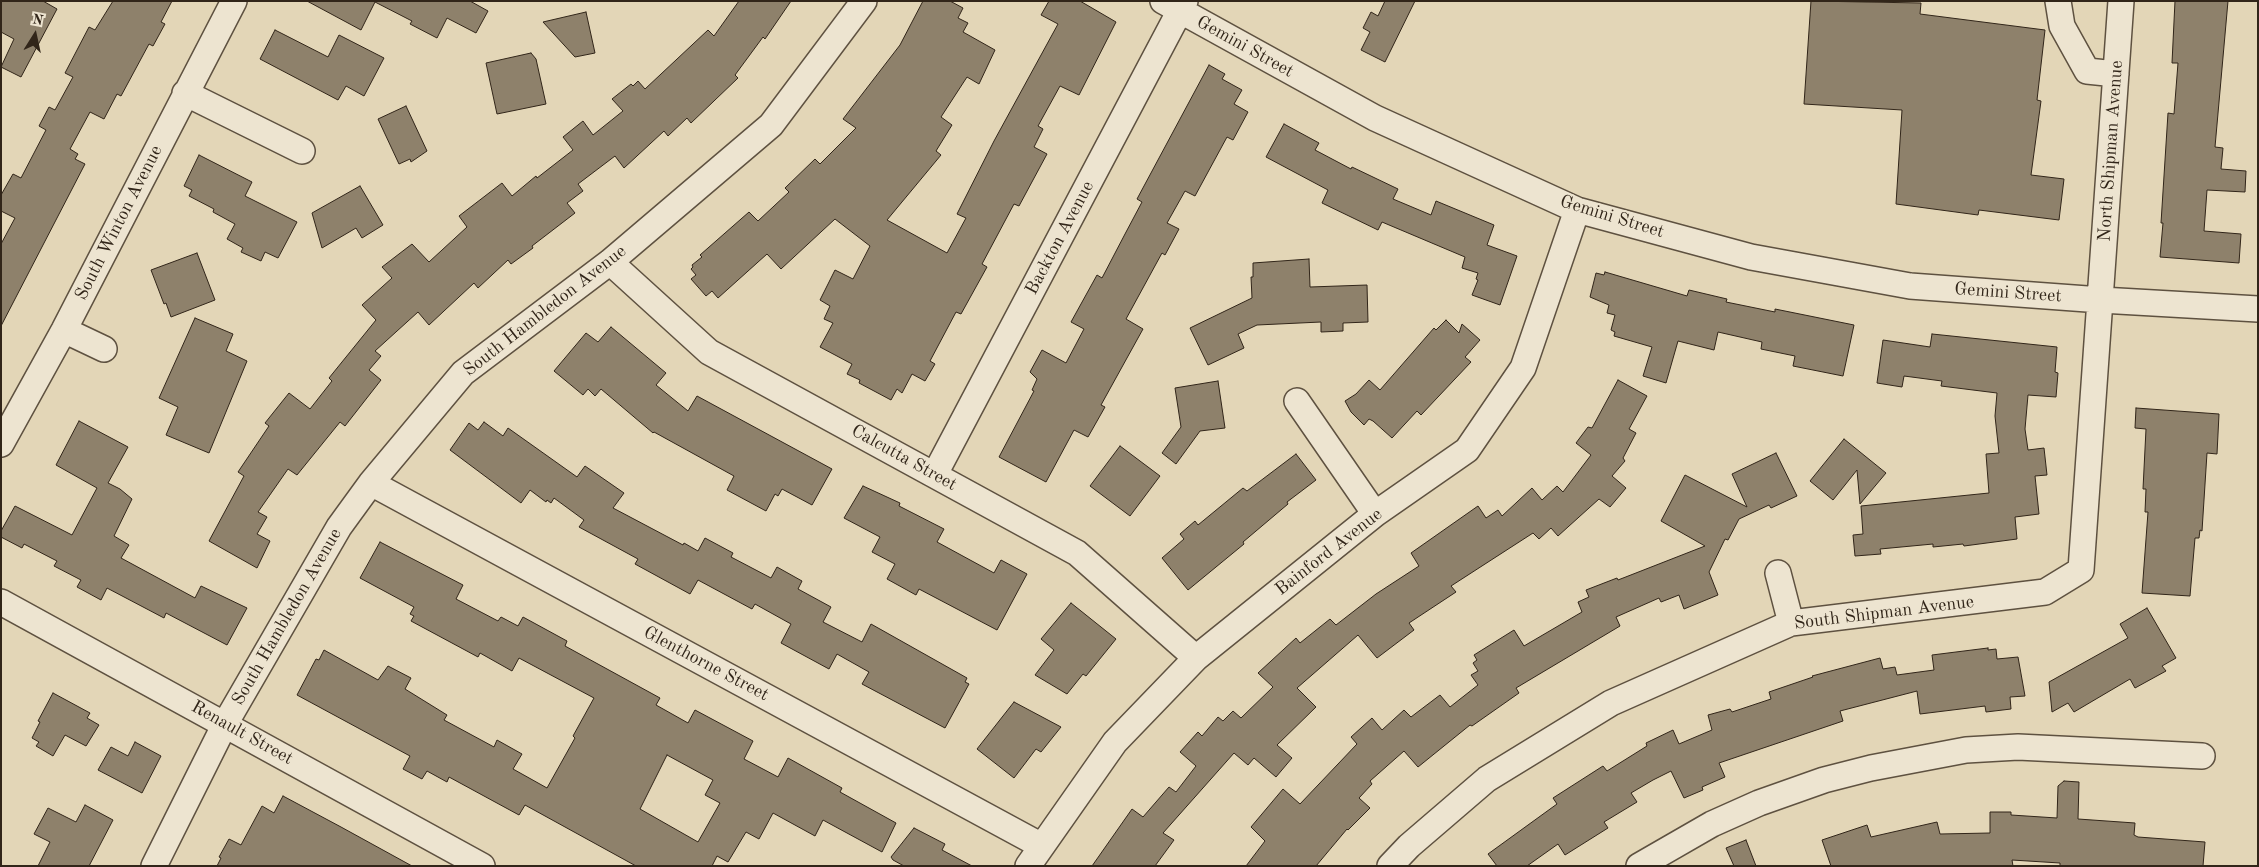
<!DOCTYPE html>
<style>
body{margin:0}
#map{position:relative;width:2259px;height:867px;overflow:hidden;background:#e3d6b7;font-family:"Old Standard TT",serif}
canvas{display:block}
.frame{position:absolute;inset:0;border:2px solid #312519;pointer-events:none}
.north{position:absolute;left:10px;top:10px;width:50px;height:50px;-webkit-text-stroke:4px #ede4d0;paint-order:stroke;rotate:10deg;font-size:14px;font-weight:700;line-height:20px;text-align:center;color:#312519}
.north::after{content:'';display:block;margin:auto;width:18px;height:22px;background:#312519;clip-path:polygon(50% 0,100% 100%,50% 72%,0 100%)}
</style>
<div id="map">
<canvas width="2259" height="867"></canvas>
<div class="frame"></div>
<div class="north">N</div>
</div>
<script>
const g = document.querySelector('canvas').getContext('2d');
g.lineJoin = 'round';
function paint(path, color) { g.fillStyle = color; g.fill(path, 'evenodd'); }
const shape = rows => new Path2D(rows.map(r => 'M' + r).join(''));
function strokePath(path, color, width, dash) { g.strokeStyle = color; g.lineWidth = width; g.lineCap = dash ? 'butt' : 'round'; g.setLineDash(dash || []); g.stroke(path); }
function label(font, color, halo, rows, align = 'center') {
  g.font = font + ' "Old Standard TT",serif'; g.lineWidth = 4; g.setLineDash([]); g.textBaseline = 'middle'; g.strokeStyle = halo; g.fillStyle = color; for (const [text, x, y, turn = 0] of rows) {
    g.save(); g.translate(x, y); g.rotate((+turn || 0) * Math.PI / 180); g.textAlign = isNaN(turn) ? turn : align; if (halo) g.strokeText(text, 0, 0); g.fillText(text, 0, 0); g.restore();
  }
}
const building = shape([
 [1,1,43,1,57,9,21,77,1,67,14,39,1,32,1,1],
 [113,1,172,1,161,22,165,24,153,46,149,44,121,96,117,94,104,119,90,112,70,149,78,154,75,159,85,164,1,326,1,244,15,218,1,211,1,195,13,174,21,178,46,130,39,126,49,107,55,110,73,77,65,73,89,27,95,30,113,1],
 [307,1,470,1,488,11,476,33,447,18,437,38,410,24,412,21,375,2,361,30,307,1],
 [739,1,791,1,765,39,763,37,735,75,738,78,691,123,687,118,668,136,664,131,624,168,615,156,578,184,583,191,567,203,575,213,532,246,533,248,511,264,508,260,478,288,474,283,429,325,418,312,375,351,381,356,369,370,381,380,345,426,340,422,297,475,288,469,258,512,267,517,257,534,270,541,257,568,209,541,244,476,238,472,269,426,265,423,289,393,310,409,332,381,329,378,376,320,362,305,392,278,382,267,412,244,429,262,467,227,459,216,502,183,512,196,536,176,537,178,573,150,563,137,583,121,593,135,623,111,612,99,631,84,633,86,638,81,645,89,708,30,714,36,739,1],
 [923,1,950,1,963,8,958,18,968,23,963,32,995,50,979,84,967,77,941,117,952,125,936,151,941,155,887,220,947,253,966,218,957,214,994,141,1058,24,1041,15,1049,1,1080,1,1116,22,1079,95,1060,86,1038,126,1043,129,1034,147,1047,154,1019,206,1014,204,982,264,987,267,961,314,956,312,930,361,935,364,925,381,912,374,902,393,897,389,891,400,859,383,860,380,847,374,852,364,820,347,833,323,824,319,830,306,820,300,835,270,853,279,870,246,835,219,781,269,767,254,718,298,712,291,706,296,691,279,696,275,691,269,693,267,692,265,702,257,700,255,749,212,758,221,789,192,785,188,815,159,820,164,856,128,843,119,900,45,923,1],
 [1385,1,1415,1,1385,62,1361,50,1370,32,1363,28,1371,12,1378,16,1385,1],
 [1811,1,1921,3,1920,14,2045,30,2037,100,2041,101,2031,175,2064,179,2059,220,1979,210,1978,215,1896,204,1902,110,1804,104,1811,1],
 [2175,1,2228,1,2215,147,2223,148,2221,169,2246,171,2245,192,2207,190,2204,231,2241,234,2239,263,2160,257,2163,223,2161,223,2168,113,2174,114,2178,63,2172,63,2175,1],
 [586,12,595,53,575,57,543,22,586,12],
 [275,30,328,57,339,35,384,58,364,96,346,86,338,100,260,59,275,30],
 [531,53,536,59,546,104,497,114,486,63,531,53],
 [1209,65,1225,74,1222,79,1242,90,1234,104,1248,112,1233,140,1227,137,1195,196,1185,191,1167,223,1179,229,1165,255,1162,253,1126,319,1143,329,1101,405,1105,407,1088,437,1074,430,1046,482,999,457,1034,391,1032,390,1037,379,1030,372,1042,350,1066,363,1084,329,1071,322,1097,275,1102,278,1125,234,1142,202,1137,199,1209,65],
 [406,106,427,151,411,162,410,159,399,164,378,119,406,106],
 [1284,124,1319,143,1315,150,1351,169,1352,167,1398,189,1393,199,1431,215,1436,201,1494,225,1487,245,1517,256,1500,305,1472,295,1478,280,1476,279,1478,273,1462,268,1465,257,1382,222,1378,230,1322,203,1328,190,1266,157,1284,124],
 [199,155,252,182,245,196,297,222,278,258,265,252,261,261,241,252,243,248,227,239,235,224,213,212,214,209,189,196,192,190,184,186,199,155],
 [360,186,383,225,362,238,356,228,322,248,312,213,360,186],
 [197,253,215,300,171,317,166,303,164,304,151,270,197,253],
 [1309,259,1310,287,1367,285,1368,322,1343,323,1343,331,1321,332,1321,322,1257,325,1238,334,1244,348,1208,365,1190,328,1252,298,1251,277,1253,277,1253,263,1309,259],
 [1605,272,1687,296,1689,290,1727,299,1726,302,1775,312,1775,309,1854,325,1843,376,1793,366,1795,356,1761,349,1762,342,1718,332,1714,350,1678,341,1666,383,1643,376,1652,347,1614,336,1615,332,1611,330,1615,315,1607,313,1609,305,1590,297,1596,273,1604,275,1605,272],
 [195,318,233,334,226,351,247,361,209,453,166,435,178,407,159,398,195,318],
 [1446,320,1459,333,1462,324,1480,340,1465,357,1471,362,1421,415,1417,411,1392,438,1373,421,1369,419,1364,425,1351,412,1345,401,1356,394,1369,380,1380,390,1434,328,1436,330,1446,320],
 [611,327,666,373,656,385,688,411,697,396,832,469,812,505,782,489,778,496,775,494,766,511,727,490,734,476,654,432,653,433,601,389,595,396,588,389,583,395,554,371,586,333,598,342,611,327],
 [1932,334,2057,347,2055,372,2058,373,2056,397,2028,395,2025,429,2028,450,2044,448,2047,475,2035,476,2039,514,2015,517,2017,539,1964,546,1963,544,1933,547,1933,544,1880,549,1881,554,1855,556,1853,535,1863,534,1861,506,1989,493,1986,454,1999,453,1995,416,1997,393,1941,386,1942,381,1904,376,1902,387,1877,383,1883,340,1930,347,1932,334],
 [1618,380,1647,396,1629,429,1636,433,1623,458,1625,461,1612,476,1626,488,1610,507,1599,499,1558,536,1551,528,1539,539,1533,533,1451,586,1456,592,1409,623,1414,630,1377,658,1358,635,1297,688,1316,707,1277,745,1292,758,1276,777,1254,758,1248,765,1234,753,1163,833,1174,840,1155,866,1092,866,1132,809,1143,817,1169,787,1176,792,1196,766,1180,752,1198,732,1202,736,1218,717,1223,721,1233,711,1241,718,1273,687,1258,673,1296,638,1300,643,1330,619,1336,625,1376,594,1419,566,1411,553,1478,506,1486,518,1498,510,1502,516,1532,488,1542,500,1557,486,1563,492,1591,455,1576,443,1588,427,1592,428,1618,380],
 [1218,381,1225,428,1200,431,1176,464,1162,453,1181,427,1175,388,1218,381],
 [2136,408,2219,414,2217,454,2207,453,2202,531,2200,530,2199,538,2195,538,2190,596,2142,593,2148,512,2145,512,2146,489,2143,489,2146,429,2135,428,2136,408],
 [79,421,128,447,108,483,120,489,132,499,114,536,129,545,121,558,195,598,201,586,247,608,227,645,166,613,164,618,107,588,101,600,77,587,81,580,54,566,57,561,24,544,22,548,1,537,1,531,15,506,72,535,97,488,56,465,79,421],
 [484,422,503,436,508,428,577,477,585,466,624,493,613,508,683,545,684,543,698,551,705,538,733,553,731,557,771,578,777,567,802,581,798,589,831,607,823,622,862,642,871,624,967,678,965,682,969,684,945,728,862,684,869,672,837,654,829,669,781,643,791,624,755,604,752,609,698,580,690,594,635,564,638,559,579,527,584,520,554,498,551,503,547,500,546,502,530,490,521,503,450,450,469,423,478,430,484,422],
 [1844,439,1886,473,1860,504,1857,470,1833,500,1810,481,1844,439],
 [1120,446,1160,476,1130,516,1090,486,1120,446],
 [1776,453,1797,496,1771,508,1769,505,1739,519,1728,540,1725,539,1709,572,1718,595,1684,609,1679,595,1661,602,1659,598,1616,617,1620,626,1516,688,1519,693,1472,726,1470,725,1418,767,1404,751,1370,781,1372,784,1359,798,1370,808,1348,830,1347,829,1316,866,1246,866,1265,841,1251,827,1283,789,1300,804,1357,744,1351,737,1372,718,1382,730,1404,710,1411,717,1440,695,1450,707,1478,685,1471,675,1478,671,1473,663,1477,660,1474,655,1514,630,1524,646,1582,612,1578,602,1589,597,1586,590,1617,578,1618,580,1705,546,1661,521,1685,475,1747,507,1732,474,1776,453],
 [1296,454,1316,480,1287,502,1288,504,1243,542,1244,544,1188,590,1162,558,1184,539,1180,534,1195,521,1198,525,1243,488,1247,491,1296,454],
 [863,486,900,503,899,506,944,529,937,542,994,573,1001,560,1027,574,997,630,919,589,916,595,887,579,895,564,872,552,880,537,844,518,863,486],
 [380,542,463,585,456,599,498,621,501,617,518,626,523,617,567,641,565,646,660,698,656,705,688,723,695,710,753,741,744,759,778,777,788,758,842,788,840,792,896,823,882,852,823,820,815,836,773,813,759,839,746,832,728,862,717,856,712,866,636,866,525,805,519,815,449,777,447,782,427,771,422,779,403,769,410,756,297,695,316,659,319,660,324,650,378,680,388,666,411,678,405,689,447,715,444,720,494,747,497,740,522,754,513,769,547,788,575,738,573,736,594,698,519,658,512,671,480,653,478,657,411,621,414,616,410,614,414,607,360,578,380,542],
 [667,755,713,780,705,795,720,803,698,842,640,809,667,755],
 [1071,603,1116,639,1086,676,1083,674,1067,694,1035,675,1054,650,1041,639,1071,603],
 [2147,608,2176,658,2162,666,2166,671,2135,688,2130,679,2074,712,2068,703,2052,712,2049,682,2128,638,2120,624,2147,608],
 [1988,648,1988,650,1996,649,1997,659,2018,657,2025,696,2010,697,2011,709,1986,712,1985,706,1920,714,1917,691,1840,711,1843,721,1719,763,1725,777,1702,787,1703,790,1684,798,1671,771,1653,780,1631,793,1637,802,1604,822,1608,828,1565,855,1558,844,1527,866,1497,866,1488,854,1557,804,1553,798,1603,766,1607,771,1647,746,1646,743,1673,730,1679,744,1712,730,1708,715,1730,709,1732,712,1771,699,1769,692,1813,677,1812,676,1880,658,1883,669,1895,667,1897,675,1934,670,1932,655,1988,648],
 [53,693,90,713,87,718,99,725,86,746,65,735,53,756,36,746,39,742,32,738,40,722,38,721,53,693],
 [1014,702,1061,727,1041,752,1036,749,1014,778,977,749,1014,702],
 [135,742,161,756,142,793,98,770,111,747,128,756,135,742],
 [2064,781,2079,782,2078,819,2135,823,2134,835,2138,837,2205,842,2203,866,2060,866,2060,863,2012,860,2013,866,1831,866,1822,840,1867,825,1871,837,1937,822,1940,834,1990,833,1990,812,2011,812,2011,815,2057,818,2058,786,2064,781],
 [283,796,341,827,412,866,217,866,221,858,219,857,229,839,241,845,262,806,274,813,283,796],
 [85,805,113,820,89,866,38,866,50,842,34,834,48,808,76,822,85,805],
 [914,828,945,844,942,850,972,866,904,866,893,860,891,857,914,828],
 [1746,840,1756,866,1734,866,1726,848,1746,840]
]);
const minor = shape([
 [1163,1,1375,118,1577,210,1751,257,1910,286,2101,300,2258,309],
 [2058,1,2062,26,2087,71,2116,74],
 [185,93,302,151],
 [610,262,709,352,1077,553,1196,658],
 [64,330,104,349],
 [1297,401,1375,514],
 [1,444,64,330,234,1],
 [935,474,1185,1],
 [371,483,1040,845],
 [1778,573,1791,623],
 [1,602,482,866],
 [154,866,225,724,339,527,371,483,463,373,610,262,771,125,864,1],
 [1028,866,1115,742,1196,658,1375,514,1467,450,1523,368,1577,210],
 [1390,866,1409,846,1487,779,1611,703,1791,623,2045,592,2081,570,2121,1],
 [1639,866,1712,824,1759,803,1824,780,1871,768,1966,750,2018,747,2202,756]
]);
const streetNames = [
 ["Gemini Street",1245,47,29],
 ["North Shipman Avenue",2111,151,-86],
 ["Gemini Street",1612,217,17],
 ["South Winton Avenue",119,223,-63],
 ["Backton Avenue",1060,238,-62],
 ["Gemini Street",2008,293,4],
 ["South Hambledon Avenue",545,311,-38],
 ["Calcutta Street",904,458,29],
 ["Bainford Avenue",1329,552,-38],
 ["South Shipman Avenue",1884,613,-7],
 ["South Hambledon Avenue",287,617,-60],
 ["Glenthorne Street",706,664,28],
 ["Renault Street",242,733,29]
];
paint(building, '#8e816b');
strokePath(building, '#312519', 1);
strokePath(minor, '#5e5140', 28);
strokePath(minor, '#ede4d0', 25);
label('18px', '#312519', '#ede4d0', streetNames);
</script>
